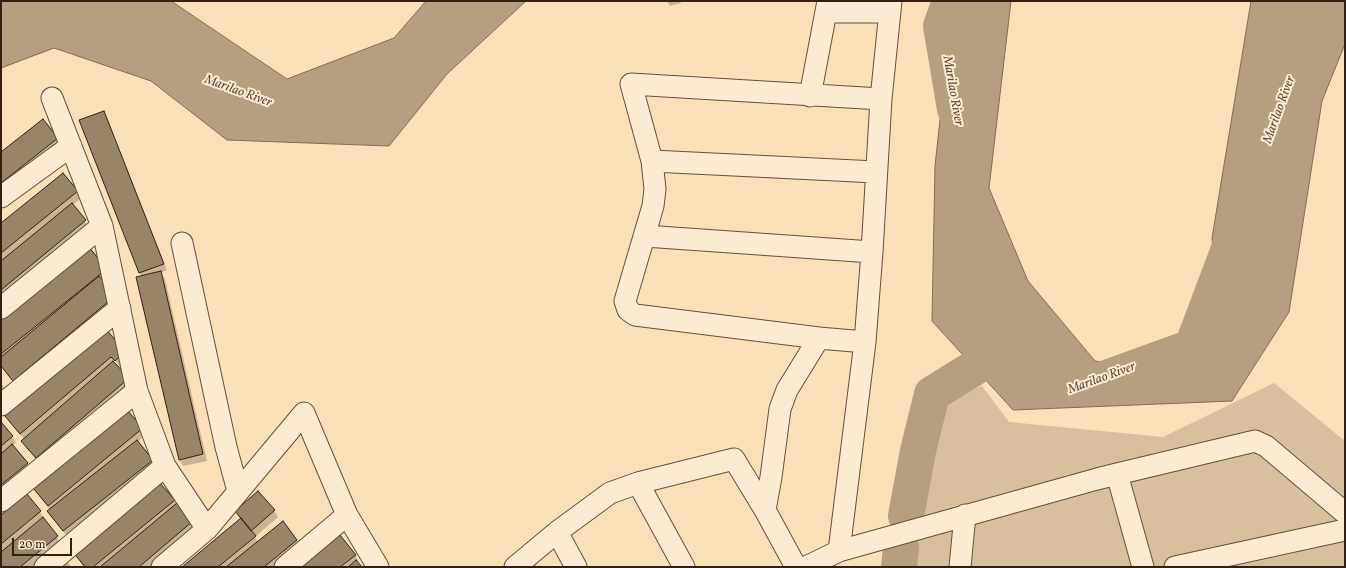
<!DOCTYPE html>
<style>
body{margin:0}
#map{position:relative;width:1346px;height:568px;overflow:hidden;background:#fae0b9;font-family:Vollkorn,serif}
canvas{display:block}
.frame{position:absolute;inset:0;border:2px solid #322013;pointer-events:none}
.scale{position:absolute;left:12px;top:538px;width:60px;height:18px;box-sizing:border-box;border:2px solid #322013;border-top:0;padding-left:5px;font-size:12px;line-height:14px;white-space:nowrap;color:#322013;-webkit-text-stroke:3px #fcebd2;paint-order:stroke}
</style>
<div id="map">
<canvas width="1346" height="568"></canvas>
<div class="frame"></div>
<div class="scale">20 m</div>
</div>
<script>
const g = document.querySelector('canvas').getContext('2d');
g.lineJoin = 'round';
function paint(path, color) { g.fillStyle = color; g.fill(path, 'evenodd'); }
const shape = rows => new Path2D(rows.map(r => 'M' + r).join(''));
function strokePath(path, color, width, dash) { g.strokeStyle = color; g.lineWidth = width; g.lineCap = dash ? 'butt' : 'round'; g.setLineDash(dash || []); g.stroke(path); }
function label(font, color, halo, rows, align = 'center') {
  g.font = font + ' Vollkorn,serif'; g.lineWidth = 4; g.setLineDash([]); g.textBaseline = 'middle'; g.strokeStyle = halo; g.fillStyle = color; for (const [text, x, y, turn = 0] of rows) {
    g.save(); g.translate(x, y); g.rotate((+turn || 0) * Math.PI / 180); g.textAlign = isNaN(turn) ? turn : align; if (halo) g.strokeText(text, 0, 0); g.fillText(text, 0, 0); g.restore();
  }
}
const green = shape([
 [1274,383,1345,441,1345,567,907,567,916,495,937,400,982,386,1009,422,1163,437]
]);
const water = shape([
 [1,1,171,1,287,79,394,38,426,1,526,1,447,74,389,146,227,140,151,81,54,48,1,68,1,1],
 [953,1,1011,1,989,188,1028,281,1095,361,1135,368,1219,319,1212,238,1251,1,1345,1,1345,44,1322,101,1289,312,1232,401,1013,410,932,321,935,166,953,1]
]);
const shadow = shape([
 [667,1,680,1,681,3,670,6],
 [103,112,107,118,167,270,161,273,165,279,207,461,183,466,179,459,142,277,140,273],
 [43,121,61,145,1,193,1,154],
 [77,192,81,198,73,205,89,227,1,300,1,224],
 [88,248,118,303,17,387,1,367,1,318],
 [106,331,128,359,119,367,113,356,111,357,116,366,132,385,41,464,26,448,22,441,24,439,10,423,7,416,36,392,32,385],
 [1,383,7,392,1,397],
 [127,411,146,435,137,442,156,468,68,537,52,518,50,510,34,489],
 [1,424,12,436,16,443,12,446,31,470,1,495],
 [174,501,196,529,150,567,84,567,74,553],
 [274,511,278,517,255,537,258,542,297,540,300,547,275,567,183,567,241,520,236,512],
 [40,512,44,518,43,519,61,543,32,567,1,567,1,516],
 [355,555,359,562,357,563,360,567,302,567],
 [67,561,71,567,59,567],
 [535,564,537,567,529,567]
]);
const river = shape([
 [950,1,941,26,955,109],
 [1087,385,1192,347,1233,238],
 [906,516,918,451,932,394,1016,342],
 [899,567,901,547]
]);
const building = shape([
 [104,111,164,264,139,273,79,120,104,111],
 [43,119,58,138,1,183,1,152,43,119],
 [63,173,78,191,1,253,1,223,63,173],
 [72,203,86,220,1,290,1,261,72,203],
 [88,246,107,269,1,354,1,317,88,246],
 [161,271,203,454,179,460,136,277,161,271],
 [99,276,115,296,13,381,1,366,1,357,99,276],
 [106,329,125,352,115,361,111,357,20,434,5,416,36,390,31,385,106,329],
 [113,361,129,378,36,458,21,441,113,361],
 [127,410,143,428,48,506,33,488,127,410],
 [1,422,13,436,1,446,1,422],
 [137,440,153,460,63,531,47,511,137,440],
 [12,444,28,463,1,485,1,454,12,444],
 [159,482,175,500,93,567,85,567,73,552,159,482],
 [258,491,275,510,251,531,235,511,258,491],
 [27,494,41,511,1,544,1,515,27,494],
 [177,503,193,521,139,567,100,567,177,503],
 [43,517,58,536,20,567,1,567,1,552,43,517],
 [241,518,256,536,218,567,182,567,241,518],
 [283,521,297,540,264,567,226,567,283,521],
 [340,535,356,555,340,567,300,567,340,535],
 [356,560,362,567,348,567,356,560]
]);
const street = shape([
 [826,12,890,12],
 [810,96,828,1],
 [52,98,102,226,137,391,165,466,207,529,304,413,347,515,378,567],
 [881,99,891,1],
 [652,161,876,172],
 [1,197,71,146],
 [645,236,872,252],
 [182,243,226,447,238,491],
 [1,308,102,226],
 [1,405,120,308],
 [1117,474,1255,441,1266,446,1345,513],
 [638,483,684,567],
 [1,501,137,391],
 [765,510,771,477,780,409,787,390,819,338],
 [557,532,576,567],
 [839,551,865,342,872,252,881,99,631,84,652,161,655,189,653,206,625,301,628,310,635,315,819,338,865,342],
 [45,567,165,466],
 [162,567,207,529],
 [285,567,347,515],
 [515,567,557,532,610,493,638,483,734,459,765,510,796,567],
 [806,567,839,551,1097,479,1117,474,1143,567],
 [960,567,965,515],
 [1175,567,1345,530]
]);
const waterNames = [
 ["Marilao River",952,91,80],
 ["Marilao River",238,92,20],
 ["Marilao River",1280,110,-70],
 ["Marilao River",1102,379,-20]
];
paint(green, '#d8bf9d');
paint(water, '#b69f81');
strokePath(water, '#816c55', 1);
paint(shadow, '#0003');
strokePath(river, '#b69f81', 36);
paint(building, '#9a8469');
strokePath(building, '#322013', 1);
strokePath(street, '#64503c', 23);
strokePath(street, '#fcebd2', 21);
label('italic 13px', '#604c3a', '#fcebd2', waterNames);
</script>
